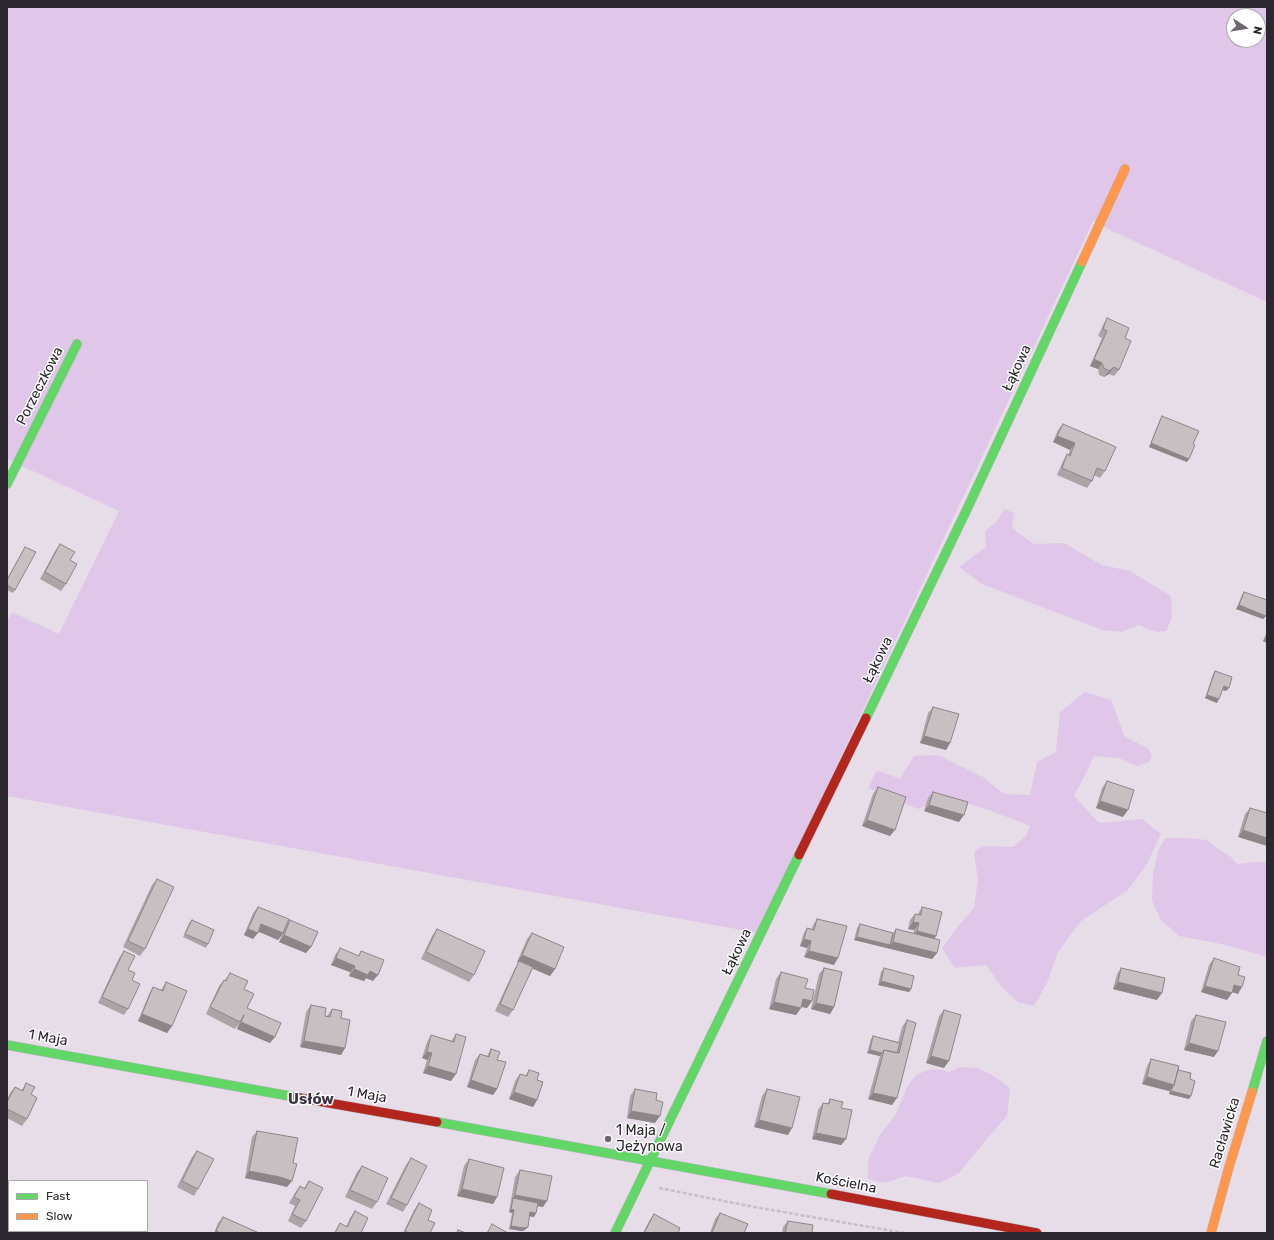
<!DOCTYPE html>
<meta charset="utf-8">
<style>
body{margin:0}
#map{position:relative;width:1274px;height:1240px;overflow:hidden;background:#e6dde9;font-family:Rubik,sans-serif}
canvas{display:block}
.frame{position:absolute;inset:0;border:8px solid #2c262e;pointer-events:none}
.legend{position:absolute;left:8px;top:1180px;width:140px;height:52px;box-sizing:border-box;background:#fff;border:1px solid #aba8ab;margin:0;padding:5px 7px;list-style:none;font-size:12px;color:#2c262e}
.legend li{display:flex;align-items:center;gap:8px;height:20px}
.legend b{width:20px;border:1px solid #aba8ab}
.north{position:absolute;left:1226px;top:8px;width:40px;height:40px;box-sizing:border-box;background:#fff;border:1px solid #aba8ab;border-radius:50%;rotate:102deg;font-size:11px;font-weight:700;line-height:16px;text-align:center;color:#2c262e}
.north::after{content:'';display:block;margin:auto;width:14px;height:18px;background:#6d666f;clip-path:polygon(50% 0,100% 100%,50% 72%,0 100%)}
</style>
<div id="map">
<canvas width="1274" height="1240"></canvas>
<div class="frame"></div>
<ul class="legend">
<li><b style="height:5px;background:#63d668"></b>Fast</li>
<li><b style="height:5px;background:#ff974d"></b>Slow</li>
</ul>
<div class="north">N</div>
</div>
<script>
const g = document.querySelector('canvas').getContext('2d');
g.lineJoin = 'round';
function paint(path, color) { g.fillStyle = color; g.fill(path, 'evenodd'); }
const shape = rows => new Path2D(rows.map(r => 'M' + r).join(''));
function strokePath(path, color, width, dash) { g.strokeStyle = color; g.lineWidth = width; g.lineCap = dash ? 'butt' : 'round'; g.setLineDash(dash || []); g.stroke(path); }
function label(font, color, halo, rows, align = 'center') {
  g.font = font + ' Rubik,sans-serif'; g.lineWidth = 3; g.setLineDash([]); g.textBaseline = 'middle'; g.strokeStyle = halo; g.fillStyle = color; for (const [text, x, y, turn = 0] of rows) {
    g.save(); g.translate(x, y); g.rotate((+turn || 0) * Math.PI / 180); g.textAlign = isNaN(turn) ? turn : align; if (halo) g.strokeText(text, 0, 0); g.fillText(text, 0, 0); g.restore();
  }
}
const green = shape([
 [7,7,1267,7,1267,302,1110,230,1093,221,758,933,7,796,7,621,12,612,59,634,119,511,7,459],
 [1234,16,1258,16,1258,40,1234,40],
 [1005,509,1014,513,1012,528,1034,544,1064,543,1102,565,1130,571,1171,596,1172,618,1166,631,1156,632,1139,625,1121,632,1102,630,982,584,959,567,986,547,985,531,996,522],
 [1085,692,1111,700,1125,737,1149,749,1152,757,1149,762,1137,766,1119,758,1094,756,1086,773,1074,796,1099,823,1142,819,1161,834,1147,864,1128,890,1081,921,1058,952,1047,983,1034,1006,1018,1002,1001,986,986,965,955,968,942,948,959,925,974,908,978,880,974,852,983,846,1013,847,1026,836,1030,826,989,810,947,797,918,809,868,788,877,770,900,779,914,756,938,755,983,777,1004,794,1030,795,1037,762,1056,752,1060,712],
 [1165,838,1189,838,1207,840,1221,851,1231,857,1237,864,1255,862,1267,862,1267,957,1240,949,1217,943,1179,936,1161,920,1152,901,1153,874,1158,851],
 [959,1067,977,1068,994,1076,1010,1088,1007,1116,991,1134,959,1173,939,1183,906,1176,885,1183,868,1179,868,1160,880,1135,896,1114,908,1085,916,1075,927,1070,937,1069,950,1072]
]);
const path = shape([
 [659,1188,749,1206,904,1233]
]);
const fast = shape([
 [7,484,77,344],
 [866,718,968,507,1082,262],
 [7,1045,295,1097],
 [1252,1092,1267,1041],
 [437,1122,831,1194],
 [615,1233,799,855]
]);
const slow = shape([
 [1082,262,1125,169],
 [1211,1233,1229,1167,1252,1092]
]);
const jam = shape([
 [799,855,866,718],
 [295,1097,437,1122],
 [831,1194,1037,1233]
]);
const wall = shape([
 [1107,318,1125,338,1119,370,1114,376,1109,374,1104,377,1099,375,1098,369,1090,366,1102,338,1098,336,1103,325],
 [1162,416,1187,462,1149,447,1160,419],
 [1063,424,1105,471,1100,478,1094,475,1092,481,1087,488,1057,475,1063,461,1067,454,1068,455,1070,450,1053,442,1058,430],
 [60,544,70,560,66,584,61,591,40,579,55,551],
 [25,547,15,590,13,593,7,590,7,579],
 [1244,592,1266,616,1263,619,1236,609,1242,595],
 [1267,631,1267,643,1263,641],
 [1215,671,1226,691,1222,690,1217,703,1205,698,1213,674],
 [933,707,950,743,946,750,920,743,928,713],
 [1107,781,1123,817,1096,808,1102,788],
 [878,787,890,836,862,826,873,794],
 [933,792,959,822,924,811,928,798],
 [1250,808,1267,813,1238,837,1245,814],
 [157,879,145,949,140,956,123,947,152,885],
 [258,907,286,925,290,920,311,947,306,953,279,942,282,935,278,940,258,931,253,939,244,935,253,913],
 [922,907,936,936,934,939,937,953,932,959,854,940,857,928,860,924,893,933,896,929,913,934,914,930,908,929,910,920,915,914,918,914],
 [817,919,834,965,804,957,807,948,800,946,803,935,807,928,812,929,813,925],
 [192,920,208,944,206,948,183,937,189,923],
 [437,929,474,975,469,982,421,959,432,936],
 [532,933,555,969,550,976,532,968,513,1010,508,1017,495,1011,515,968,519,962,517,962,527,939],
 [340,948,358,956,361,951,373,981,366,978,364,981,349,976,350,972,331,965,335,955],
 [124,951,128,970,132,980,128,1009,124,1015,98,1003,119,958],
 [1214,958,1238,975,1238,994,1232,992,1227,1000,1201,992,1209,965],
 [824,968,834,1007,830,1014,811,1009,819,974],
 [884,968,911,989,909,992,878,985,881,972],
 [1121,968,1157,1000,1113,989,1117,974],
 [781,972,805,988,812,1001,807,1008,801,1007,796,1015,769,1009,776,979],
 [230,973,244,989,247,1008,270,1043,237,1029,238,1025,235,1029,206,1014,219,986,224,980,225,980],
 [166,982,172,1026,167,1033,138,1021,149,994,153,987,161,990],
 [311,1005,325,1016,327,1016,332,1009,341,1018,345,1048,341,1055,300,1047,306,1012],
 [944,1010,944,1068,926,1063,939,1016],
 [1196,1015,1214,1057,1184,1050,1191,1021],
 [907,1020,892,1105,868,1099,880,1056,867,1053,871,1039,873,1036,898,1042,902,1027],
 [456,1034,451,1081,423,1073,427,1060,422,1058,427,1042,431,1035,451,1041],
 [491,1049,497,1060,497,1089,493,1095,467,1087,475,1060,480,1054,487,1056],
 [1151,1059,1178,1070,1190,1079,1191,1096,1189,1099,1169,1094,1169,1091,1142,1084,1147,1066],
 [529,1070,537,1080,537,1100,533,1107,509,1099,515,1081,520,1074,525,1076],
 [26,1083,31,1094,27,1119,22,1126,7,1118,7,1099,10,1093,15,1087,22,1090],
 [635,1089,656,1100,655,1123,627,1118,630,1096],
 [767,1089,788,1135,754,1127,762,1096],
 [830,1099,841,1108,846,1139,841,1145,812,1139,818,1110,823,1103,827,1104],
 [257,1131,287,1187,275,1184,245,1178,252,1137],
 [197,1151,198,1189,194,1196,177,1187,192,1157],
 [411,1158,407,1205,403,1212,386,1204,406,1165],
 [469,1159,497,1197,493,1204,457,1196,464,1166],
 [362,1166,377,1202,372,1209,345,1197,357,1172],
 [520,1170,543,1207,537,1206,536,1213,534,1217,529,1216,525,1230,522,1231,509,1229,512,1213,509,1212,515,1177],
 [309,1181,306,1221,301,1228,288,1221,295,1206,289,1203,295,1193,300,1186,304,1188],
 [419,1203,428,1220,430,1233,403,1233,414,1210],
 [355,1211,361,1233,334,1233,340,1223,346,1227,350,1218],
 [720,1213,744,1233,710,1233,715,1219],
 [654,1214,678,1233,643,1233,649,1221],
 [223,1217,259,1233,214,1233,218,1223],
 [788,1221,812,1233,782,1233,783,1227]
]);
const shadedWall = shape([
 [1094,359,1102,363,1098,369,1090,366],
 [1114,367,1109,374,1104,377,1109,371],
 [1057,436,1075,443,1070,450,1053,442],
 [1151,443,1189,459,1187,462,1149,447],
 [1239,605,1266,616,1263,619,1236,609],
 [1267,635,1267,643,1263,641],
 [1224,686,1229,688,1226,691,1221,689],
 [1207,695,1219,699,1217,703,1205,698],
 [924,736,950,743,946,750,920,743],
 [1100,801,1128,810,1123,817,1096,808],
 [929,805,964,815,959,822,924,811],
 [867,820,895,830,890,836,862,826],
 [1243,830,1267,838,1267,846,1238,837],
 [913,922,919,923,914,930,908,929],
 [261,924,283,933,278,940,257,931],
 [248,929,258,933,253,939,244,935],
 [917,931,936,936,932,942,912,938],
 [284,935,311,947,306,953,279,942],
 [857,937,890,945,893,942,937,953,932,959,854,940],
 [804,939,811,941,807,948,800,946],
 [809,951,838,958,834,965,804,957],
 [522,955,555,969,550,976,517,962],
 [336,958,355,966,350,972,331,965],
 [354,969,370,971,378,975,373,981,366,978,364,981,349,976],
 [881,981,911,989,909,992,878,985],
 [1118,982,1162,993,1157,1000,1113,989],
 [1234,985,1242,987,1238,994,1230,991],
 [1205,986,1232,993,1227,1000,1201,992],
 [803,999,812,1001,807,1008,798,1006],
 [774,1002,801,1008,796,1015,769,1009],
 [816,1003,834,1007,830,1014,811,1009],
 [142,1014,172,1026,167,1033,138,1021],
 [241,1022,275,1037,270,1043,237,1029],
 [304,1041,345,1048,341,1055,300,1047],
 [1189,1043,1218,1051,1214,1057,1184,1050],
 [870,1050,882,1053,880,1056,867,1053],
 [427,1052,432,1053,427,1060,422,1058],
 [931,1056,949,1061,944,1068,926,1063],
 [428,1066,456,1074,451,1081,423,1073],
 [1147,1077,1174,1085,1169,1091,1142,1084],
 [471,1080,497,1089,493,1095,467,1087],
 [1171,1091,1191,1096,1189,1099,1169,1094],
 [514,1092,537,1100,533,1107,509,1099],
 [873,1093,897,1098,892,1105,868,1099],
 [631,1111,660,1116,655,1123,627,1118],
 [759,1120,792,1128,788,1135,754,1127],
 [816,1133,846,1139,841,1145,812,1139],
 [249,1171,280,1177,292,1181,287,1187,275,1184,245,1178],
 [462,1189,497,1197,493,1204,457,1196],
 [515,1195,547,1201,543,1207,512,1202,513,1198],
 [511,1209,514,1210,512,1213,509,1212],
 [530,1212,536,1213,534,1217,528,1216],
 [511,1226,528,1227,525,1230,522,1231,509,1229]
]);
const building = shape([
 [1107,318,1129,328,1125,338,1131,341,1119,370,1114,367,1109,371,1104,368,1102,363,1094,359,1107,331,1103,329,1107,318],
 [1162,416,1199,431,1193,444,1195,445,1189,459,1151,443,1162,416],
 [1063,424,1116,447,1105,471,1097,468,1092,481,1062,468,1067,454,1070,456,1075,443,1057,436,1063,424],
 [60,544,75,552,70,560,77,564,66,584,45,572,60,544],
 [25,547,36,552,15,590,7,585,7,580,25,547],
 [1244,592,1267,600,1267,613,1266,616,1239,605,1244,592],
 [1215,671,1232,677,1229,688,1224,686,1219,699,1207,695,1215,671],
 [933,707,959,714,950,743,924,736,933,707],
 [1107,781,1134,790,1128,810,1100,801,1107,781],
 [878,787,906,797,895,830,867,820,878,787],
 [933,792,968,802,964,815,929,805,933,792],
 [1250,808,1267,813,1267,838,1243,830,1250,808],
 [157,879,174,887,145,949,128,941,157,879],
 [258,907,289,919,283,933,261,924,258,933,248,929,258,907],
 [922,907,942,912,936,936,917,931,919,923,913,922,915,914,921,915,922,907],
 [817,919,847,926,838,958,809,951,811,941,804,939,807,928,814,930,817,919],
 [192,920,214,930,208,944,185,934,192,920],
 [290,920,318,932,311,947,284,935,290,920],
 [860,924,893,933,890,945,857,937,860,924],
 [437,929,485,951,474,975,426,952,437,929],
 [896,929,940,940,937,953,893,942,896,929],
 [532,933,564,947,555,969,522,955,532,933],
 [340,948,359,956,361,951,384,960,378,975,370,971,368,975,354,969,355,966,336,958,340,948],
 [124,951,135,956,128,970,135,973,132,980,140,984,128,1009,102,997,124,951],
 [1214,958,1240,967,1238,975,1245,977,1242,987,1234,985,1232,993,1205,986,1214,958],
 [519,961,533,967,513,1010,500,1004,519,961],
 [824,968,842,972,834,1007,816,1003,824,968],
 [884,968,914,976,911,989,881,981,884,968],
 [1121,968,1165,978,1162,993,1118,982,1121,968],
 [781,972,808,979,805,988,814,990,812,1001,803,999,801,1008,774,1002,781,972],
 [230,973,248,981,244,989,254,994,247,1008,281,1023,275,1037,241,1022,244,1015,240,1022,210,1007,224,980,226,981,230,973],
 [166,982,187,991,172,1026,142,1014,153,987,163,991,166,982],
 [311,1005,326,1008,325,1016,330,1017,332,1009,342,1011,341,1018,350,1020,345,1048,304,1041,311,1005],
 [944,1010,961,1015,949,1061,931,1056,944,1010],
 [1196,1015,1226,1022,1218,1051,1189,1043,1196,1015],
 [907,1020,916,1023,897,1098,873,1093,884,1050,899,1053,907,1020],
 [456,1034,466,1037,456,1074,428,1066,432,1053,427,1052,431,1035,454,1042,456,1034],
 [873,1036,900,1043,897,1053,884,1050,882,1053,870,1050,873,1036],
 [491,1049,500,1052,497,1060,506,1062,497,1089,471,1080,480,1054,489,1057,491,1049],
 [1151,1059,1179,1066,1174,1085,1147,1077,1151,1059],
 [529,1070,539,1073,537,1080,543,1082,537,1100,514,1092,520,1074,527,1076,529,1070],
 [1178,1070,1191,1073,1190,1079,1195,1081,1191,1096,1171,1091,1172,1088,1174,1085,1178,1070],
 [26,1083,35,1087,31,1094,37,1098,27,1119,7,1109,7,1102,15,1087,23,1091,26,1083],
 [635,1089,657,1093,656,1100,663,1102,660,1116,631,1111,635,1089],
 [767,1089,800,1097,792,1128,759,1120,767,1089],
 [830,1099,843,1102,841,1108,852,1110,846,1139,816,1133,823,1103,829,1104,830,1099],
 [257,1131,298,1138,293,1163,297,1164,292,1181,280,1177,249,1171,257,1131],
 [197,1151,214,1159,198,1189,182,1181,197,1151],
 [411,1158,427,1166,407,1205,391,1198,411,1158],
 [469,1159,504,1168,497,1197,462,1189,469,1159],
 [362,1166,388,1178,377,1202,350,1190,362,1166],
 [520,1170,552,1176,547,1201,515,1195,520,1170],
 [309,1181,323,1188,306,1221,292,1214,300,1200,294,1197,300,1186,305,1189,309,1181],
 [513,1198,538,1203,536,1213,530,1212,528,1227,524,1228,511,1226,514,1210,511,1209,513,1198],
 [419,1203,432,1210,428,1220,435,1223,430,1233,409,1233,405,1231,419,1203],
 [355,1211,368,1218,361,1233,335,1233,340,1223,347,1227,355,1211],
 [720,1213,748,1224,744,1233,712,1233,720,1213],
 [654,1214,680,1228,678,1233,644,1233,654,1214],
 [223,1217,259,1233,220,1233,216,1231,223,1217],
 [788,1221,813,1225,812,1233,785,1233,788,1221],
 [492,1224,508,1233,487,1233,492,1224],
 [458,1230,466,1233,457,1233,458,1230]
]);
const markers = [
 [608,1139,4,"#6d666f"]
];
const streetNames = [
 ["Łąkowa",1017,368,-65],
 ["Porzeczkowa",40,386,-63],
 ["Łąkowa",878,660,-64],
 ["Łąkowa",737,952,-64],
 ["1 Maja",48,1038,10],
 ["1 Maja",367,1095,10],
 ["Racławicka",1225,1133,-73],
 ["Kościelna",846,1183,11]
];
const poiNames = [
 ["1 Maja /",616,1131],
 ["Jeżynowa",616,1147]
];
const neighbourhoodNames = [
 ["Usłów",311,1100]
];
paint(green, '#e0c7e9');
strokePath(fast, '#bbb4be', 10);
strokePath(slow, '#bbb4be', 10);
strokePath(jam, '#bbb4be', 10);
strokePath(path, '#c4c1c6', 2.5, [4, 2]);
strokePath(fast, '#63d668', 9);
strokePath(slow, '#ff974d', 9);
strokePath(jam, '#b3261e', 9);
paint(wall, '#aca4a7');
paint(shadedWall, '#8c8688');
paint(building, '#c8bfc2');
strokePath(building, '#8c8688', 1);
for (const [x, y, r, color] of markers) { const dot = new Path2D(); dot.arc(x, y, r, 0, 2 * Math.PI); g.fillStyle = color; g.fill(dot); strokePath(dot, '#fff', 1.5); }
label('14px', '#2c262e', '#fff', streetNames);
label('14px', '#2c262e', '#fff', poiNames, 'left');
label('bold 15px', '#3e3142', '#fff', neighbourhoodNames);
</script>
